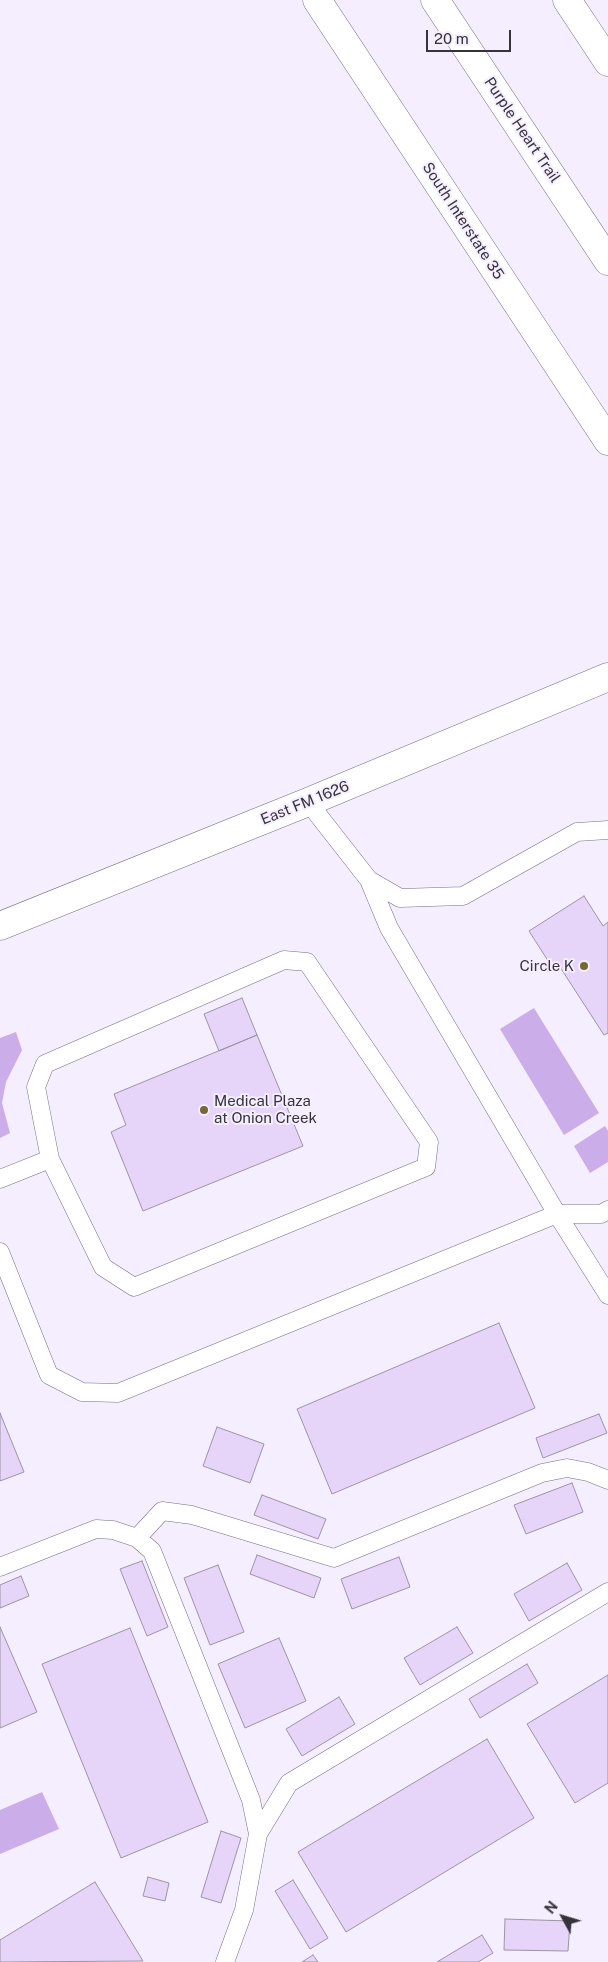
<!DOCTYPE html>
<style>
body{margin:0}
#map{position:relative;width:608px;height:1962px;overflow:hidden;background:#f5eefe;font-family:"Public Sans",sans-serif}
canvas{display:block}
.north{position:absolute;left:538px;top:1892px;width:50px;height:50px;-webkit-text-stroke:4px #f5eefe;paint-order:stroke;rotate:309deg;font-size:14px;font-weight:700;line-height:20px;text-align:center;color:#36333a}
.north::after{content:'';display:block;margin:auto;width:18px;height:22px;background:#36333a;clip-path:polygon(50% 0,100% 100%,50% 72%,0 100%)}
.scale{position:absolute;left:426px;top:30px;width:85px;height:22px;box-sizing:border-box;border:2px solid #36333a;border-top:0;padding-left:6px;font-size:15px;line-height:18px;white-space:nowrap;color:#36333a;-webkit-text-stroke:4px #f5eefe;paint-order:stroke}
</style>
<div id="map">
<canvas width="608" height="1962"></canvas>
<div class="north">N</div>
<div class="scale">20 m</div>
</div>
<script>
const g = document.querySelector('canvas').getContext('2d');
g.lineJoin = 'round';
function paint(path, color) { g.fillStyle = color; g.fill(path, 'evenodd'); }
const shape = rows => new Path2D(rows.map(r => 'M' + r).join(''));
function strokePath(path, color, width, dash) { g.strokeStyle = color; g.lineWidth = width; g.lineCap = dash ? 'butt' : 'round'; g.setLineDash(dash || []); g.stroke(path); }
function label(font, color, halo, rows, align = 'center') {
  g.font = font + ' "Public Sans",sans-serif'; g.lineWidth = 4; g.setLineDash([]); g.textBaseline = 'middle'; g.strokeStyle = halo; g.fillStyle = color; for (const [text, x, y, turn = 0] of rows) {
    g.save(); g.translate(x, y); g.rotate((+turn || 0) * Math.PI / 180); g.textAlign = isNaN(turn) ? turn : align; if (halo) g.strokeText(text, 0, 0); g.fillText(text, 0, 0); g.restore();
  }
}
const water = shape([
 [534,1008,599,1113,564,1135,500,1029],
 [16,1032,22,1050,6,1082,2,1103,10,1133,0,1138,0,1038],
 [605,1126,608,1131,608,1162,590,1173,574,1146],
 [42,1792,59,1829,0,1854,0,1810]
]);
const building = shape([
 [584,896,603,926,608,922,608,1033,604,1035,558,964,552,967,529,931,584,896],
 [242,998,257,1035,219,1051,204,1014,242,998],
 [257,1035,303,1146,143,1211,111,1132,126,1125,114,1094,257,1035],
 [499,1323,535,1408,332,1494,297,1409,499,1323],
 [0,1413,24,1472,0,1481,0,1413],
 [599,1414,607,1433,543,1458,536,1438,599,1414],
 [217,1427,264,1444,250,1483,203,1466,217,1427],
 [572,1483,583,1512,526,1534,514,1505,572,1483],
 [262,1495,326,1519,318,1539,254,1515,262,1495],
 [257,1555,321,1578,314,1598,250,1574,257,1555],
 [399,1557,410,1587,352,1609,341,1579,399,1557],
 [142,1561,168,1627,147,1636,120,1569,142,1561],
 [567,1563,582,1590,529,1621,514,1594,567,1563],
 [218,1565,244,1632,210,1645,184,1578,218,1565],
 [21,1576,29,1596,0,1608,0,1585,21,1576],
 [0,1627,37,1712,0,1728,0,1627],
 [457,1627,473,1653,420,1685,404,1658,457,1627],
 [130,1628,208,1822,121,1858,42,1664,130,1628],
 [279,1638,306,1701,245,1728,218,1664,279,1638],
 [527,1664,538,1683,480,1718,469,1699,527,1664],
 [608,1675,608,1783,575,1803,527,1724,608,1675],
 [339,1697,355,1724,302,1756,286,1729,339,1697],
 [487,1739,534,1818,346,1932,298,1852,487,1739],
 [221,1831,241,1838,221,1903,201,1897,221,1831],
 [148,1877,169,1883,165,1901,143,1896,148,1877],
 [293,1880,328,1938,310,1949,275,1891,293,1880],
 [95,1882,143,1961,0,1962,0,1940,95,1882],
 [505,1919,570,1921,568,1951,504,1950,505,1919],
 [482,1935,493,1953,478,1962,437,1962,482,1935],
 [313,1955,318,1962,302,1962,313,1955]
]);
const lane = shape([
 [308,802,369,880,389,928,557,1214,601,1214,608,1210],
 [369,880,400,898,463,896,577,832,608,830],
 [284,960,307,962,429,1142,426,1167,134,1287,103,1267,50,1159,36,1087,45,1064,284,960],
 [0,1179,50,1159],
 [0,1252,49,1375,82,1392,118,1393,557,1214,608,1295],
 [137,1538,162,1511,192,1515,334,1558,542,1473,567,1468,588,1472,608,1480],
 [0,1567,96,1529,113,1530,137,1538,152,1551,251,1800,258,1834,244,1910,225,1962],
 [258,1834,289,1783,608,1592]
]);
const secondary = shape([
 [317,0,608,441],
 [0,926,308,802,608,677]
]);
const highway = shape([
 [435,0,608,261],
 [567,0,608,62]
]);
const markers = [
 [584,966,5,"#756835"],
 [204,1110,5,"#756835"]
];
const streetNames = [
 ["Purple Heart Trail",522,130,56],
 ["South Interstate 35",463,221,57],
 ["East FM 1626",305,803,-22]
];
const poiNames = [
 ["Circle K",574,966],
 ["Medical Plaza",214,1101,"left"],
 ["at Onion Creek",214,1118,"left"]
];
paint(water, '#caade9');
paint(building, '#e6d4f9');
strokePath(building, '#9c94a6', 1);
strokePath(lane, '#787081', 19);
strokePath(secondary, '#787081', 29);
strokePath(highway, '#787081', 29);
strokePath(lane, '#fff', 18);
strokePath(secondary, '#fff', 28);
strokePath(highway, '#fff', 28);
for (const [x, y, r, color] of markers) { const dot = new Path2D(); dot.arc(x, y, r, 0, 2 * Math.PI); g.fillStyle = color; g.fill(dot); strokePath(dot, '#f5eefe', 2); }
label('15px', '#36333a', '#f5eefe', streetNames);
label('15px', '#36333a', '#f5eefe', poiNames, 'right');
</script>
